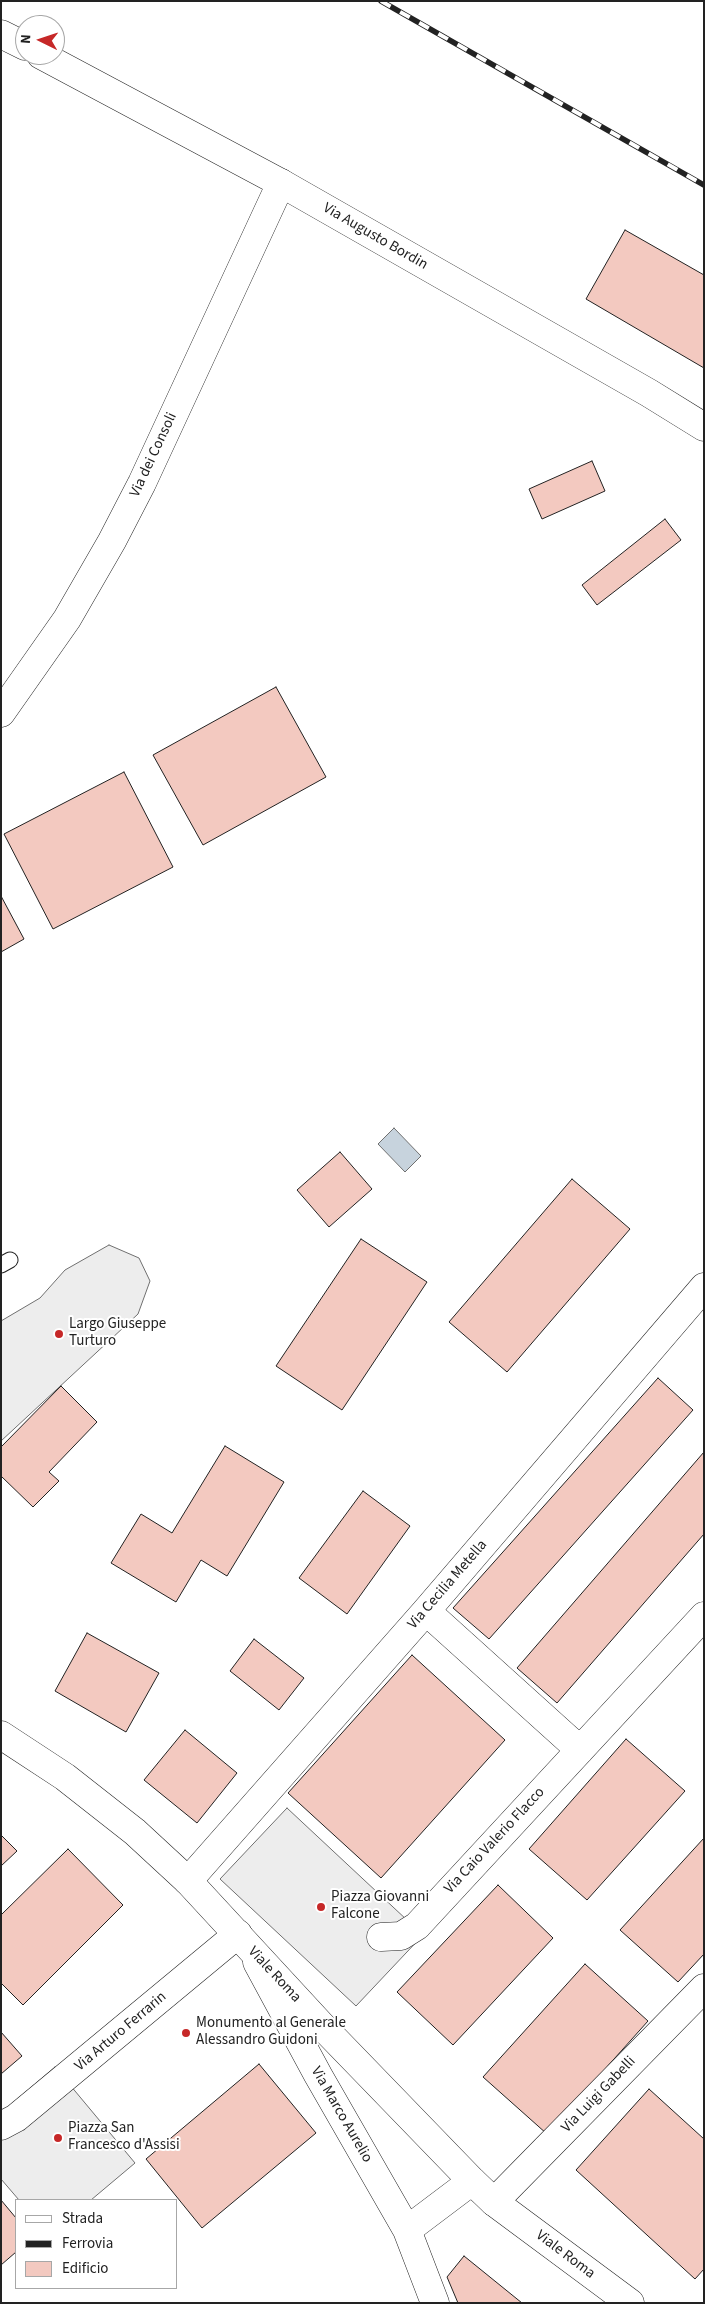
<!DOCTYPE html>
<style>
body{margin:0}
#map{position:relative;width:705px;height:2304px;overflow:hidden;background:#fff;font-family:"Source Sans 3",sans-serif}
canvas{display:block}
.frame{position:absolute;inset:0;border:2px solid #222;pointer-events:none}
.legend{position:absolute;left:15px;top:2199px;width:162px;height:90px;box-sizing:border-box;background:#fff;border:1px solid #a7a7a7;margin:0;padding:6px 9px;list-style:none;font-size:15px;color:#222}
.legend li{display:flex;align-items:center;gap:10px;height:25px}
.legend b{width:25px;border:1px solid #a7a7a7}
.north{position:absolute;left:15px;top:15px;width:50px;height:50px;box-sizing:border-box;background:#fff;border:1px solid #a7a7a7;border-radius:50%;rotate:274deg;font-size:14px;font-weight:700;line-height:20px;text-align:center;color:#222}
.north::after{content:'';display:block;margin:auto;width:18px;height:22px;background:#c62828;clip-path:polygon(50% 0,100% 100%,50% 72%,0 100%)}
</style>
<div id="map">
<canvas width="705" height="2304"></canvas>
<div class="frame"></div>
<ul class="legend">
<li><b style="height:6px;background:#fff"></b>Strada</li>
<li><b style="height:6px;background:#222"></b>Ferrovia</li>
<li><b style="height:14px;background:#f3c9c0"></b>Edificio</li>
</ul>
<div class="north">N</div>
</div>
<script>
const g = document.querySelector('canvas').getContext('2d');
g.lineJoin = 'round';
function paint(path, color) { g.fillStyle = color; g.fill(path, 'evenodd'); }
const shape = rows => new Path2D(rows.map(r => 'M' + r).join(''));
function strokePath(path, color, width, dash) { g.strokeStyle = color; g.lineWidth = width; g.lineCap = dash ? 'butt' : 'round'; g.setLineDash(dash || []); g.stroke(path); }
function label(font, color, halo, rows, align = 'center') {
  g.font = font + ' "Source Sans 3",sans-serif'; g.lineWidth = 4; g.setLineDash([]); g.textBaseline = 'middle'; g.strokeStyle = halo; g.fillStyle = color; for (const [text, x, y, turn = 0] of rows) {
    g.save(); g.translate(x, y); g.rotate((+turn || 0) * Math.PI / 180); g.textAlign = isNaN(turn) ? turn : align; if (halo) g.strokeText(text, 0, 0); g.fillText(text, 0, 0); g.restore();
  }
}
const parking = shape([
 [109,1245,139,1258,150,1281,138,1314,1,1441,1,1321,40,1298,65,1270,109,1245],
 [287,1808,423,1935,356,2006,220,1879,287,1808],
 [55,2067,135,2163,91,2200,19,2200,1,2179,1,2113,55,2067]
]);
const water = shape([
 [394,1128,421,1156,405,1172,378,1144,394,1128]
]);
const building = shape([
 [625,230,704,275,704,368,586,299,625,230],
 [592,461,605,491,542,519,529,489,592,461],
 [665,519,681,540,597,605,582,585,665,519],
 [276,687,326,777,203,845,153,755,276,687],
 [124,772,173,867,53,929,4,834,124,772],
 [1,896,24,939,1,952,1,896],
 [340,1152,372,1189,329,1227,297,1190,340,1152],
 [572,1179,630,1229,507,1372,449,1322,572,1179],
 [361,1239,427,1282,342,1410,276,1366,361,1239],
 [658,1378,693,1410,489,1639,453,1608,658,1378],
 [61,1386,97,1422,49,1472,59,1481,33,1507,1,1476,1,1447,61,1386],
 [225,1446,284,1482,227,1576,201,1560,176,1602,111,1563,141,1514,172,1533,225,1446],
 [704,1452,704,1534,557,1703,517,1668,704,1452],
 [363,1491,410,1526,347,1614,299,1578,363,1491],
 [87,1633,159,1673,126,1732,55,1691,87,1633],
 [254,1639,304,1678,279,1710,230,1671,254,1639],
 [412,1655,505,1740,381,1878,288,1793,412,1655],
 [185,1730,237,1773,197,1823,144,1780,185,1730],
 [626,1739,685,1791,587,1900,529,1849,626,1739],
 [1,1835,17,1851,1,1866,1,1835],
 [704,1838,704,1954,678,1982,620,1930,704,1838],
 [68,1849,123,1905,23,2005,1,1983,1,1915,68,1849],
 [498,1885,553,1938,453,2045,397,1992,498,1885],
 [585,1964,648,2021,547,2134,483,2077,585,1964],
 [1,2032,22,2056,1,2074,1,2032],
 [259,2064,316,2133,202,2228,146,2159,259,2064],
 [649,2089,704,2139,704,2269,695,2279,576,2170,649,2089],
 [1,2200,16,2218,16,2252,1,2265,1,2200],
 [464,2256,522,2303,458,2303,447,2277,464,2256]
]);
const lane = shape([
 [1,1265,10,1260]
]);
const street = shape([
 [1,713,67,619,112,541,142,483,281,183],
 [426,1611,580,1750],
 [188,1881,426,1611,704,1287],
 [381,1937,401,1936,417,1926,704,1616],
 [257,1962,318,2075,407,2230,472,2181],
 [1,2126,16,2118,238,1934],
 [494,2202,704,1988],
 [407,2230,435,2303]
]);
const secondary = shape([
 [1,34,25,46],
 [41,55,281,183,649,393,704,427],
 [1,1735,65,1777,135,1832,188,1881,321,2025,472,2181,494,2202,630,2303]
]);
const rail = shape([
 [381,1,704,185]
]);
const markers = [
 [59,1334,5,"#c62828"],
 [321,1907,5,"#c62828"],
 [186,2033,5,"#c62828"],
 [58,2138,5,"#c62828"]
];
const streetNames = [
 ["Via Augusto Bordin",375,237,30],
 ["Via dei Consoli",154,455,-65],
 ["Via Cecilia Metella",448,1585,-49],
 ["Via Caio Valerio Flacco",495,1841,-47],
 ["Viale Roma",274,1975,47],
 ["Via Arturo Ferrarin",121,2032,-40],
 ["Via Luigi Gabelli",599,2095,-46],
 ["Via Marco Aurelio",341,2115,60],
 ["Viale Roma",565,2255,37]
];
const poiNames = [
 ["Largo Giuseppe",69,1325],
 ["Turturo",69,1342],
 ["Piazza Giovanni",331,1898],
 ["Falcone",331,1915],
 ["Monumento al Generale",196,2024],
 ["Alessandro Guidoni",196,2041],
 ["Piazza San",68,2129],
 ["Francesco d'Assisi",68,2146]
];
paint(parking, '#ededed');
strokePath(parking, '#6f6f6f', 1);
paint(water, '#c7d3dd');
strokePath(water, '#6f6f6f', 1);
paint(building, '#f3c9c0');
strokePath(building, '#222', 1);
strokePath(lane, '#222', 17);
strokePath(street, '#222', 29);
strokePath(secondary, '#222', 29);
strokePath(lane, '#fff', 15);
strokePath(street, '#fff', 28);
strokePath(secondary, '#fff', 28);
strokePath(rail, '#222', 5.5);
strokePath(rail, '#fff', 4, [11]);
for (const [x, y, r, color] of markers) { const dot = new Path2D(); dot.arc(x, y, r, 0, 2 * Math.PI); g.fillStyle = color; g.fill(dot); strokePath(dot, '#fff', 2); }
label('15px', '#222', '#fff', streetNames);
label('15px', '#222', '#fff', poiNames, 'left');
</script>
